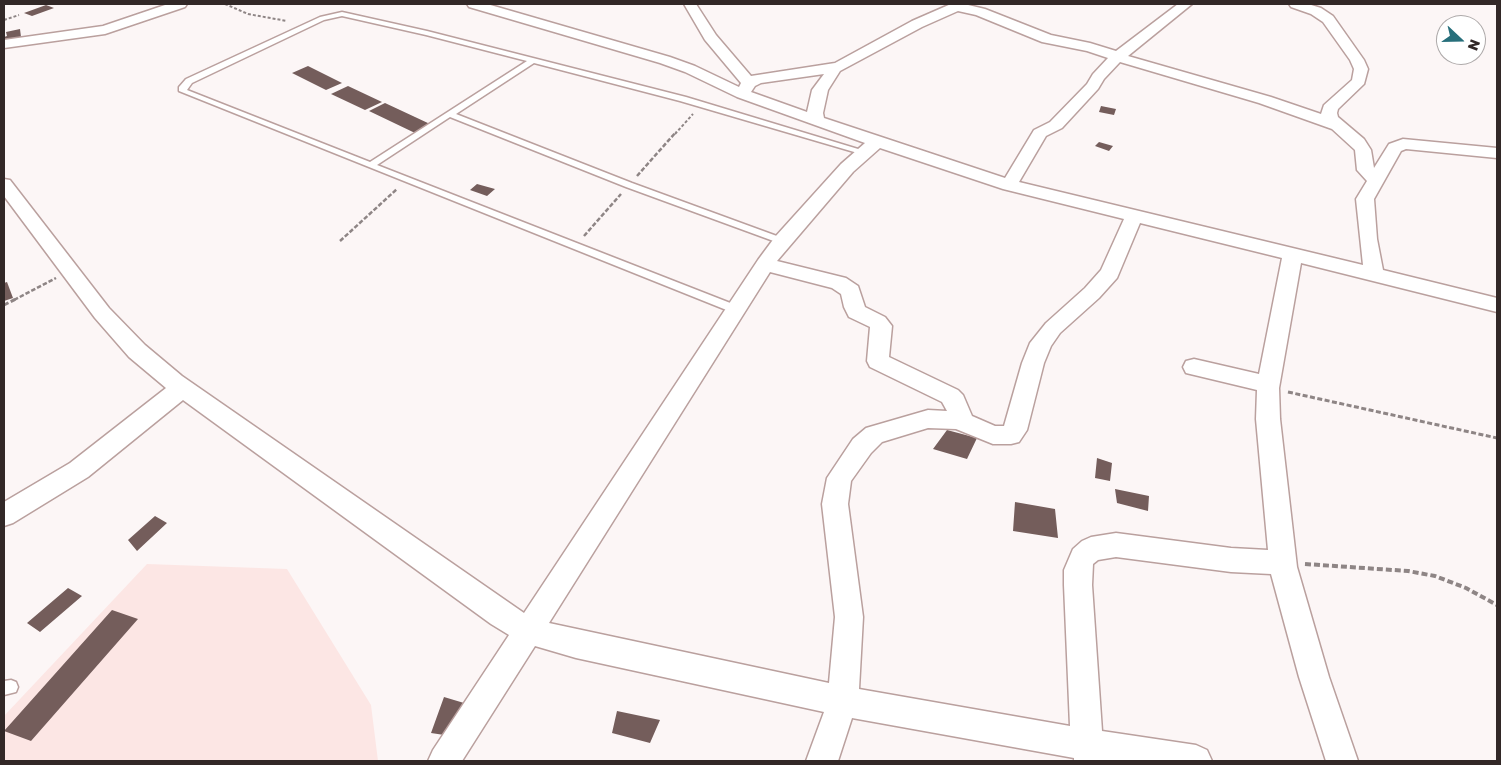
<!DOCTYPE html>
<style>
body{margin:0}
#map{position:relative;width:1501px;height:765px;overflow:hidden;background:#fcf6f6;font-family:"Golos Text",sans-serif}
canvas{display:block}
.frame{position:absolute;inset:0;border:5px solid #322827;pointer-events:none}
.north{position:absolute;left:1436px;top:15px;width:50px;height:50px;box-sizing:border-box;background:#fff;border:1px solid #ada9a9;border-radius:50%;rotate:111deg;font-size:14px;font-weight:700;line-height:20px;text-align:center;color:#322827}
.north::after{content:'';display:block;margin:auto;width:18px;height:22px;background:#276f7b;clip-path:polygon(50% 0,100% 100%,50% 72%,0 100%)}
</style>
<div id="map">
<canvas width="1501" height="765"></canvas>
<div class="frame"></div>
<div class="north">N</div>
</div>
<script>
const g = document.querySelector('canvas').getContext('2d');
g.lineJoin = 'round';
function paint(path, color) { g.fillStyle = color; g.fill(path, 'evenodd'); }
const shape = rows => new Path2D(rows.map(r => 'M' + r).join(''));
function strokePath(path, color, width, dash) { g.strokeStyle = color; g.lineWidth = width; g.lineCap = dash ? 'butt' : 'round'; g.setLineDash(dash || []); g.stroke(path); }
const built = shape([
 [147,564,287,569,371,705,378,761,4,761,4,716]
]);
const building = shape([
 [46,5,54,8,32,16,24,13],
 [20,29,21,37,4,41,4,37,7,36,6,32],
 [308,66,342,83,326,90,292,73],
 [348,86,382,102,365,110,331,94],
 [385,103,430,124,415,133,369,111],
 [1101,106,1116,109,1114,115,1099,112],
 [1099,142,1113,146,1109,151,1095,146],
 [477,184,495,189,487,196,470,190],
 [7,282,13,298,4,301,4,283],
 [947,430,977,438,967,459,933,449],
 [1097,458,1112,463,1110,481,1095,478],
 [1115,489,1149,496,1148,511,1117,503],
 [1015,502,1055,509,1058,538,1013,531],
 [155,516,167,523,137,551,128,540],
 [68,588,82,596,40,632,27,623],
 [112,610,138,619,31,741,4,731],
 [444,697,464,703,451,736,431,733],
 [617,711,660,720,650,743,612,733]
]);
const pathFar3 = shape([
 [225,4,248,14,287,21],
 [4,20,19,15],
 [675,134,693,114]
]);
const pathFar2 = shape([
 [637,176,676,132],
 [584,236,621,194],
 [340,241,397,189],
 [14,300,56,278]
]);
const pathFar1 = shape([
 [4,305,16,299],
 [1288,392,1497,438]
]);
const path = shape([
 [1305,564,1408,571,1435,576,1466,588,1497,605]
]);
const lane = shape([
 [342,12,427,31,686,97,868,152,867,154,861,154,680,101,534,63,456,114,632,183,785,239,785,243,779,243,626,187,450,117,377,165,738,306,739,309,734,313,179,91,179,87,186,79,320,17,342,12],
 [342,16,426,35,527,61,370,162,187,90,192,83,324,20,342,16],
 [11,680,16,682,18,687,16,692,4,695,4,681,11,680]
]);
const street = shape([
 [168,4,187,4,185,7,105,34,4,48,4,40,103,26,168,4],
 [467,4,487,4,670,57,695,66,739,87,741,83,705,40,684,4,696,4,716,35,751,76,835,63,912,21,951,4,964,4,985,9,1051,35,1090,43,1116,51,1178,4,1192,4,1128,56,1271,97,1321,114,1324,105,1352,80,1354,69,1350,60,1323,22,1311,14,1291,7,1289,4,1308,4,1321,8,1333,16,1364,60,1368,69,1364,84,1338,109,1337,113,1338,117,1364,139,1371,150,1374,168,1389,144,1403,139,1497,148,1497,158,1406,149,1401,151,1374,199,1377,239,1383,270,1497,298,1497,312,1301,263,1279,388,1280,419,1297,567,1329,677,1358,761,1326,761,1299,677,1271,574,1231,572,1116,557,1098,560,1093,564,1092,585,1102,731,1196,745,1207,750,1212,761,1074,761,1074,758,852,718,838,761,806,761,824,712,576,658,535,646,462,761,428,761,433,750,509,635,491,624,183,400,88,477,13,523,4,526,4,502,70,463,166,388,129,357,95,318,4,196,4,179,10,180,109,308,145,345,182,376,524,613,758,260,775,237,841,164,865,143,737,97,685,72,660,63,469,7,467,4],
 [958,11,976,15,1042,42,1087,51,1108,58,1093,74,1087,84,1050,122,1034,130,1005,178,824,118,823,113,828,90,840,71,922,27,958,11],
 [1120,62,1259,103,1332,129,1355,150,1357,170,1367,181,1356,199,1363,265,1019,182,1046,136,1062,128,1098,89,1104,79,1120,62],
 [824,74,812,90,807,112,751,92,755,86,761,83,824,74],
 [880,148,1003,189,1124,219,1101,270,1085,288,1046,323,1030,343,1022,363,1004,426,995,426,972,416,963,395,958,390,889,357,892,326,885,317,865,307,858,286,846,278,777,261,853,172,880,148],
 [1140,223,1282,258,1259,374,1194,359,1186,361,1183,367,1186,373,1257,390,1256,419,1268,550,1231,548,1116,533,1091,537,1082,541,1073,549,1064,570,1064,585,1070,726,859,689,863,617,848,504,851,481,871,453,882,442,928,428,956,429,993,444,1011,444,1019,442,1027,430,1044,363,1051,346,1060,333,1099,298,1117,278,1140,223],
 [770,272,832,288,841,294,844,307,849,317,870,327,867,361,870,367,942,402,947,411,928,410,866,428,853,439,827,478,822,504,835,617,829,683,549,623,770,272]
]);
paint(built, '#fce6e4');
paint(building, '#745d5b');
strokePath(lane, '#baa09e', 3);
strokePath(street, '#baa09e', 3);
strokePath(pathFar3, '#8e8585', 2, [3, 2]);
strokePath(pathFar2, '#8e8585', 2.5, [4.5, 2]);
strokePath(pathFar1, '#8e8585', 3, [5, 2.5]);
strokePath(path, '#8e8585', 4, [6, 3]);
paint(lane, '#fff');
paint(street, '#fff');
</script>
